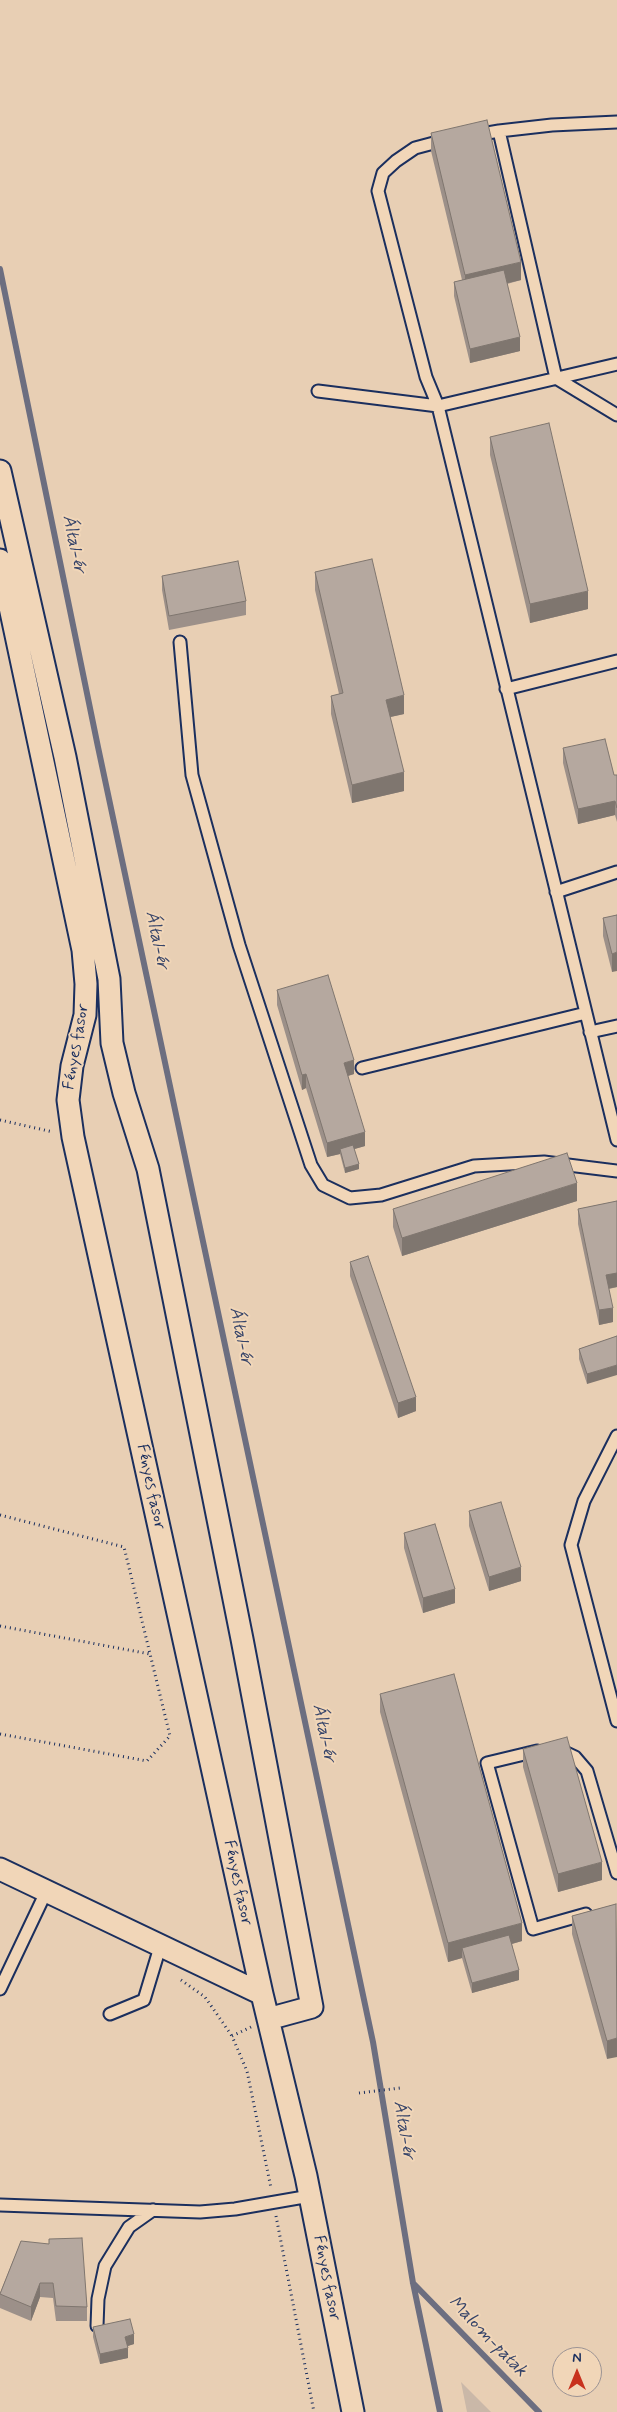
<!DOCTYPE html>
<meta charset="utf-8">
<style>
body{margin:0}
#map{position:relative;width:617px;height:2412px;overflow:hidden;background:#e8cfb4;font-family:Mynerve,sans-serif}
canvas{display:block}
.north{position:absolute;left:552px;top:2347px;width:50px;height:50px;box-sizing:border-box;background:#f1d6b8;border:1px solid #9b9394;border-radius:50%;rotate:0deg;font-size:14px;font-weight:700;line-height:20px;text-align:center;color:#1b2f5e}
.north::after{content:'';display:block;margin:auto;width:18px;height:22px;background:#c8321e;clip-path:polygon(50% 0,100% 100%,50% 72%,0 100%)}
</style>
<div id="map">
<canvas width="617" height="2412"></canvas>
<div class="north">N</div>
</div>
<script>
const g = document.querySelector('canvas').getContext('2d');
g.lineJoin = 'round';
function paint(path, color) { g.fillStyle = color; g.fill(path, 'evenodd'); }
const shape = rows => new Path2D(rows.map(r => 'M' + r).join(''));
function strokePath(path, color, width, dash) { g.strokeStyle = color; g.lineWidth = width; g.lineCap = dash ? 'butt' : 'round'; g.setLineDash(dash || []); g.stroke(path); }
function label(font, color, halo, rows, align = 'center') {
  g.font = font + ' Mynerve,sans-serif'; g.lineWidth = 4; g.setLineDash([]); g.textBaseline = 'middle'; g.strokeStyle = halo; g.fillStyle = color; for (const [text, x, y, turn = 0] of rows) {
    g.save(); g.translate(x, y); g.rotate((+turn || 0) * Math.PI / 180); g.textAlign = isNaN(turn) ? turn : align; if (halo) g.strokeText(text, 0, 0); g.fillText(text, 0, 0); g.restore();
  }
}
const green = shape([
 [461,2382,491,2412,467,2412]
]);
const stream = shape([
 [0,269,98,747,373,2042,413,2283,440,2412],
 [413,2283,539,2412]
]);
const path = shape([
 [0,1120,53,1132],
 [0,1515,124,1547,170,1736,147,1761,0,1734],
 [0,1626,150,1654],
 [181,1980,205,1997,232,2036],
 [251,2027,232,2036,247,2071,271,2188],
 [359,2093,400,2088],
 [276,2216,314,2412]
]);
const lane = shape([
 [617,122,552,125,499,131,556,378,617,415],
 [476,135,499,131],
 [445,140,415,148,396,161,383,173,378,191,426,377,438,406,617,1140],
 [318,391,438,406,617,364],
 [180,642,192,775,239,945,311,1165,323,1185,350,1198,381,1195,474,1166,544,1162,617,1171],
 [506,689,617,661],
 [556,892,617,872],
 [590,1032,617,1026],
 [362,1068,586,1013],
 [617,1436,584,1501,571,1545,617,1721],
 [558,1749,575,1757,587,1771,617,1873],
 [537,1751,487,1763,533,1929,586,1914],
 [0,1989,46,1892],
 [110,2014,144,2000,160,1947],
 [0,2205,200,2212,235,2209,310,2196],
 [97,2326,98,2299,105,2266,129,2227,153,2210]
]);
const street = shape([
 [0,471,65,757,109,979,112,1043,124,1093,148,1169,242,1639,312,2007,268,2019],
 [0,560,83,950,86,984,85,1015,72,1066,68,1100,73,1137,262,1994,306,2176,353,2412],
 [0,1869,262,1994]
]);
const wall = shape([
 [431,133,521,280,507,284,520,351,470,363,454,296,454,282,462,280,431,151],
 [490,437,588,609,530,623,490,455],
 [315,572,404,714,390,717,404,791,352,803,331,714,331,696,339,694,315,590],
 [162,576,246,601,246,615,169,630,162,590],
 [563,748,614,775,617,775,617,822,615,815,578,824,563,763],
 [617,915,612,972,603,936,603,918],
 [277,990,354,1074,348,1076,365,1146,354,1149,359,1169,345,1173,340,1154,327,1157,306,1088,302,1090,277,1005],
 [577,1201,402,1256,393,1227,393,1209],
 [617,1201,617,1287,609,1289,613,1322,599,1325,578,1224,578,1209],
 [350,1262,416,1411,398,1418,350,1276],
 [617,1336,587,1384,579,1359,579,1349],
 [469,1511,521,1581,489,1591,469,1526],
 [404,1533,455,1603,423,1613,404,1548],
 [380,1694,522,1941,512,1944,519,1980,472,1993,462,1958,448,1962,380,1712],
 [523,1749,602,1880,558,1892,523,1767],
 [616,1904,607,2059,572,1934,572,1916],
 [21,2241,87,2307,87,2321,56,2321,53,2298,40,2297,31,2321,0,2308,0,2293],
 [93,2327,134,2344,127,2346,128,2358,100,2364,93,2337]
]);
const shadedWall = shape([
 [521,262,521,280,465,293,465,275],
 [520,337,520,351,470,363,470,349],
 [588,591,588,609,530,623,530,604],
 [404,695,404,714,386,718,386,700],
 [404,772,404,791,352,803,352,785],
 [615,801,615,815,578,824,578,809],
 [617,952,617,971,612,972,612,954],
 [354,1060,354,1074,344,1077,344,1063],
 [306,1074,306,1088,302,1090,302,1075],
 [365,1132,365,1146,341,1153,340,1149,340,1154,327,1157,327,1143],
 [359,1164,359,1169,345,1173,345,1168],
 [577,1183,577,1201,402,1256,402,1238],
 [617,1273,617,1287,606,1289,606,1275],
 [613,1308,613,1322,599,1325,599,1310],
 [617,1365,617,1375,587,1384,587,1374],
 [416,1397,416,1411,398,1418,398,1403],
 [521,1567,521,1581,489,1591,489,1577],
 [455,1589,455,1603,423,1613,423,1598],
 [602,1862,602,1880,558,1892,558,1874],
 [522,1923,522,1941,465,1957,462,1948,462,1958,448,1962,448,1943],
 [519,1970,519,1980,472,1993,472,1983],
 [617,2038,617,2057,607,2059,607,2041],
 [40,2283,40,2297,31,2321,31,2307],
 [134,2334,134,2344,125,2347,125,2337],
 [128,2348,128,2358,100,2364,100,2354]
]);
const building = shape([
 [487,120,521,262,465,275,431,133,487,120],
 [504,270,520,337,470,349,454,282,504,270],
 [549,423,588,591,530,604,490,437,549,423],
 [372,559,404,695,386,700,404,772,352,785,331,696,343,693,315,572,372,559],
 [238,561,246,601,169,616,162,576,238,561],
 [605,739,614,775,617,775,617,808,615,801,578,809,563,748,605,739],
 [617,915,617,952,612,954,603,918,617,915],
 [328,975,354,1060,344,1063,365,1132,327,1143,306,1074,302,1075,277,990,328,975],
 [353,1145,359,1164,345,1168,340,1149,353,1145],
 [567,1153,577,1183,402,1238,393,1209,567,1153],
 [617,1201,617,1273,606,1275,613,1308,599,1310,578,1209,617,1201],
 [368,1256,416,1397,398,1403,350,1262,368,1256],
 [617,1336,617,1365,587,1374,579,1349,617,1336],
 [501,1502,521,1567,489,1577,469,1511,501,1502],
 [435,1524,455,1589,423,1598,404,1533,435,1524],
 [454,1674,522,1923,448,1943,380,1694,454,1674],
 [567,1737,602,1862,558,1874,523,1749,567,1737],
 [616,1904,617,2038,607,2041,572,1916,616,1904],
 [509,1935,519,1970,472,1983,462,1948,509,1935],
 [82,2238,87,2307,56,2306,53,2283,40,2283,31,2307,0,2294,21,2241,49,2244,49,2239,82,2238],
 [130,2319,134,2334,125,2337,128,2348,100,2354,93,2327,130,2319]
]);
const streetNames = [
 ["Fényes fasor",77,1047,-80],
 ["Fényes fasor",150,1487,78],
 ["Fényes fasor",237,1883,78],
 ["Fényes fasor",326,2278,79]
];
const waterNames = [
 ["Által-ér",73,544,78],
 ["Által-ér",156,940,78],
 ["Által-ér",240,1336,78],
 ["Által-ér",323,1733,78],
 ["Által-ér",403,2130,80],
 ["Malom-patak",487,2337,46]
];
paint(green, '#cab8a8');
strokePath(stream, '#6c6e80', 6);
strokePath(lane, '#1b2f5e', 15);
strokePath(street, '#1b2f5e', 25);
strokePath(path, '#1b2f5e', 3, [1, 4]);
strokePath(lane, '#f1d6b8', 11);
strokePath(street, '#f1d6b8', 21);
paint(wall, '#9c9089');
paint(shadedWall, '#7f766f');
paint(building, '#b5a89f');
strokePath(building, '#7f766f', 1);
label('16px', '#1b2f5e', '#f1d6b8', streetNames);
label('italic 18px', '#364469', '#f1d6b8', waterNames);
</script>
